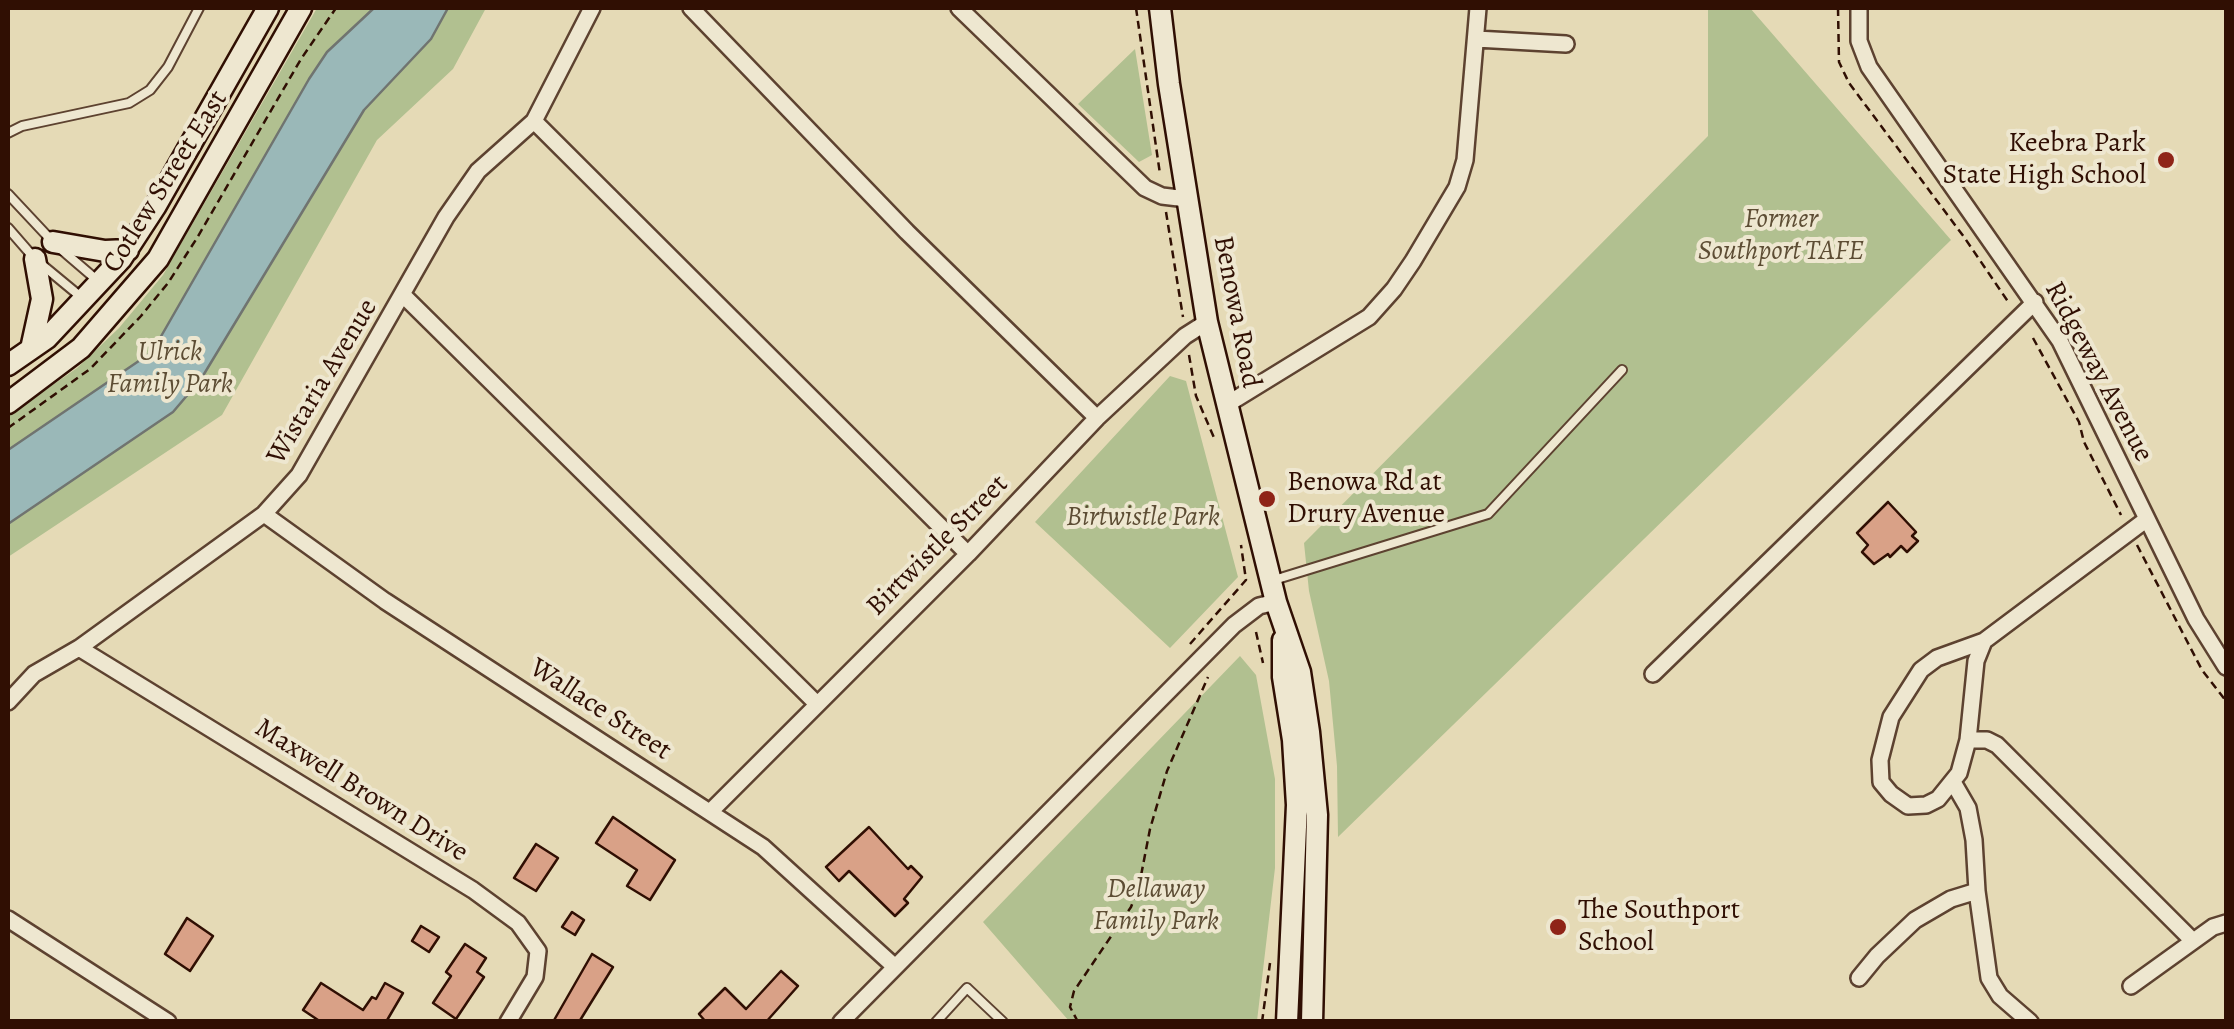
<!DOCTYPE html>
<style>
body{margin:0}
#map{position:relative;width:2234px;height:1029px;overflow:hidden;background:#e5dab6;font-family:Alegreya,serif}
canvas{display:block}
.frame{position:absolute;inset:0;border:10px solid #300f03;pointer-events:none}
</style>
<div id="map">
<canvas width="2234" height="1029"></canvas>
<div class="frame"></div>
</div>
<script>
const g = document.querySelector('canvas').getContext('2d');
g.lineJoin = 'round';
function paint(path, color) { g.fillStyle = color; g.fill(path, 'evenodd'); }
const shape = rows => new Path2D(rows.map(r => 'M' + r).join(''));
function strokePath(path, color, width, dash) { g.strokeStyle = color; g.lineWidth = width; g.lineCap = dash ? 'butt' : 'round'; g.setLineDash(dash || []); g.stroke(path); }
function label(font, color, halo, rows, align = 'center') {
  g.font = font + ' Alegreya,serif'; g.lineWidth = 8; g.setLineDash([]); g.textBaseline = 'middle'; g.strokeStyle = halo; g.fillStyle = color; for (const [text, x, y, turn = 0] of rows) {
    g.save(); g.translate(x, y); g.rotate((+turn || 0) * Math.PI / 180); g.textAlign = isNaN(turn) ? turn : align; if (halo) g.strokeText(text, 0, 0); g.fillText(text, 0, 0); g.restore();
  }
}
const green = shape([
 [317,8,486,8,453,69,377,140,222,415,8,557,8,416,77,368,119,328,163,275],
 [1708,8,1750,8,1951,240,1338,837,1337,766,1329,681,1309,591,1304,543,1708,136],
 [1135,49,1152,155,1139,162,1078,104],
 [1170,376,1186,381,1238,577,1170,648,1035,522],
 [1240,656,1256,675,1275,779,1275,868,1257,1021,1069,1021,983,922]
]);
const water = shape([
 [374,8,448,8,431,39,364,110,201,379,173,412,8,524,8,450,152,352,309,79,327,52,374,8]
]);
const building = shape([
 [1888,502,1916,532,1912,536,1918,541,1907,552,1901,546,1890,557,1888,554,1874,564,1862,552,1868,545,1857,533,1888,502],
 [613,817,675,860,650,900,627,886,637,870,596,843,613,817],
 [869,827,908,869,911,866,922,877,904,899,908,903,895,916,849,871,839,881,826,867,869,827],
 [536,844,558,858,536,891,514,878,536,844],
 [572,912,584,920,575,935,562,927,572,912],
 [187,918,213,936,190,971,165,954,187,918],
 [421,926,439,937,429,952,412,941,421,926],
 [465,944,486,958,477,972,484,977,456,1019,433,1003,451,976,446,972,465,944],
 [592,954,613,967,579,1022,553,1022,592,954],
 [781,971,798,986,766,1022,706,1022,699,1014,725,988,746,1009,781,971],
 [321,983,363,1010,372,997,376,999,385,983,403,993,386,1022,321,1022,303,1010,321,983]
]);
const path = shape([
 [1136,8,1160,174],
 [1838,8,1839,62,1849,83,1964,237,2009,303],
 [1166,212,1183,317],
 [2033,338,2079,422,2084,442,2121,515],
 [1189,355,1196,396,1215,440],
 [8,428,90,369,141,316,168,283,197,238,301,59,336,8],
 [2137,545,2202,670,2226,701],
 [1256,632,1263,663],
 [1190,644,1246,580,1241,545],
 [1078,1022,1070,1007,1074,991,1131,907,1139,886,1150,829,1167,771,1208,677],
 [1262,1022,1270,963]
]);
const lane = shape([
 [8,133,22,126,129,103,150,90,168,67,199,8],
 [8,194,52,241],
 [8,228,35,259,81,297],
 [63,251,98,281],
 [1274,580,1488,514,1622,370],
 [936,1022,967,988,1003,1022]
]);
const street = shape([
 [691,8,907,232,1097,418],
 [959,8,1145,188,1162,196,1187,199],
 [1859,8,1859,41,1869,67,2060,341,2196,619,2226,667],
 [1476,39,1566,44],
 [534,121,968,554],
 [404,296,816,703],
 [1226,405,1369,317,1394,289,1413,261,1457,187,1465,160,1478,8],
 [264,514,385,601,763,847,894,966],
 [1984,641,1976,661,1968,740,1959,773,1938,799,1926,805,1908,806,1891,794,1881,782,1880,760,1891,717,1921,670,1937,658,1984,641,2147,519],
 [79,648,473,890,518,923,538,951,535,977,508,1022],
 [1653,674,2035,302],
 [8,702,34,674,79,648,264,514,299,475,446,217,478,171,534,121,592,8],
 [1968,740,1987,740,1997,745,2193,941],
 [1953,782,1968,808,1974,840,1977,891,1989,978,2000,996,2030,1022],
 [711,811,968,554,1097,418,1185,336,1207,322],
 [8,919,168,1022],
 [1859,978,1877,956,1915,920,1951,899,1977,891],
 [2131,986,2213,927,2226,923],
 [841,1022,1234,625,1259,606,1276,602]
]);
const secondary = shape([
 [1160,8,1169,84,1207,322,1276,602,1300,672,1309,732,1317,815,1312,1022],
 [53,242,105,251,128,250],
 [31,349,42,299,35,259],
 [8,365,47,338,121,259,155,207,268,8],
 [8,403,81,348,158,259,301,8],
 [1283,640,1283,677,1293,740,1297,805,1287,1022]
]);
const markers = [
 [2166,160,10,"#8f2418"],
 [1267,499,10,"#8f2418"],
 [1558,927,10,"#8f2418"]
];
const poiNames = [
 ["Keebra Park",2146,144,"right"],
 ["State High School",2146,176,"right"],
 ["Benowa Rd at",1287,483],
 ["Drury Avenue",1287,515],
 ["The Southport",1578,911],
 ["School",1578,943]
];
const streetNames = [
 ["Cotlew Street East",166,182,-58],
 ["Benowa Road",1236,312,79],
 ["Ridgeway Avenue",2098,372,62],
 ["Wistaria Avenue",323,382,-59],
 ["Birtwistle Street",938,546,-45],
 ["Wallace Street",600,710,33],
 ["Maxwell Brown Drive",361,791,32]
];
const parkNames = [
 ["Former",1781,220],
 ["Southport TAFE",1781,252],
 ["Ulrick",170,353],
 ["Family Park",170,385],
 ["Birtwistle Park",1143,518],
 ["Dellaway",1156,890],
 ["Family Park",1156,922]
];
paint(green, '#b1c090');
paint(water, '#9ab8b8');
strokePath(water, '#707470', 2.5);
paint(building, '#d9a187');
strokePath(building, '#300f03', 2.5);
strokePath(lane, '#5d4230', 12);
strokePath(street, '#5d4230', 20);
strokePath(secondary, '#300f03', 25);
strokePath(path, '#300f03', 2.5, [8, 5]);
strokePath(lane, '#eee7d0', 8);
strokePath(street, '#eee7d0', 15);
strokePath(secondary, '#eee7d0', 20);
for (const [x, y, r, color] of markers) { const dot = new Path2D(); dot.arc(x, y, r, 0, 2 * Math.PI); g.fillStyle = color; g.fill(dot); strokePath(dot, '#eee7d0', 4); }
label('28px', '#300f03', '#eee7d0', poiNames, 'left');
label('28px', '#300f03', '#eee7d0', streetNames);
label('italic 28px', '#5d4d34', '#eee7d0', parkNames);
</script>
